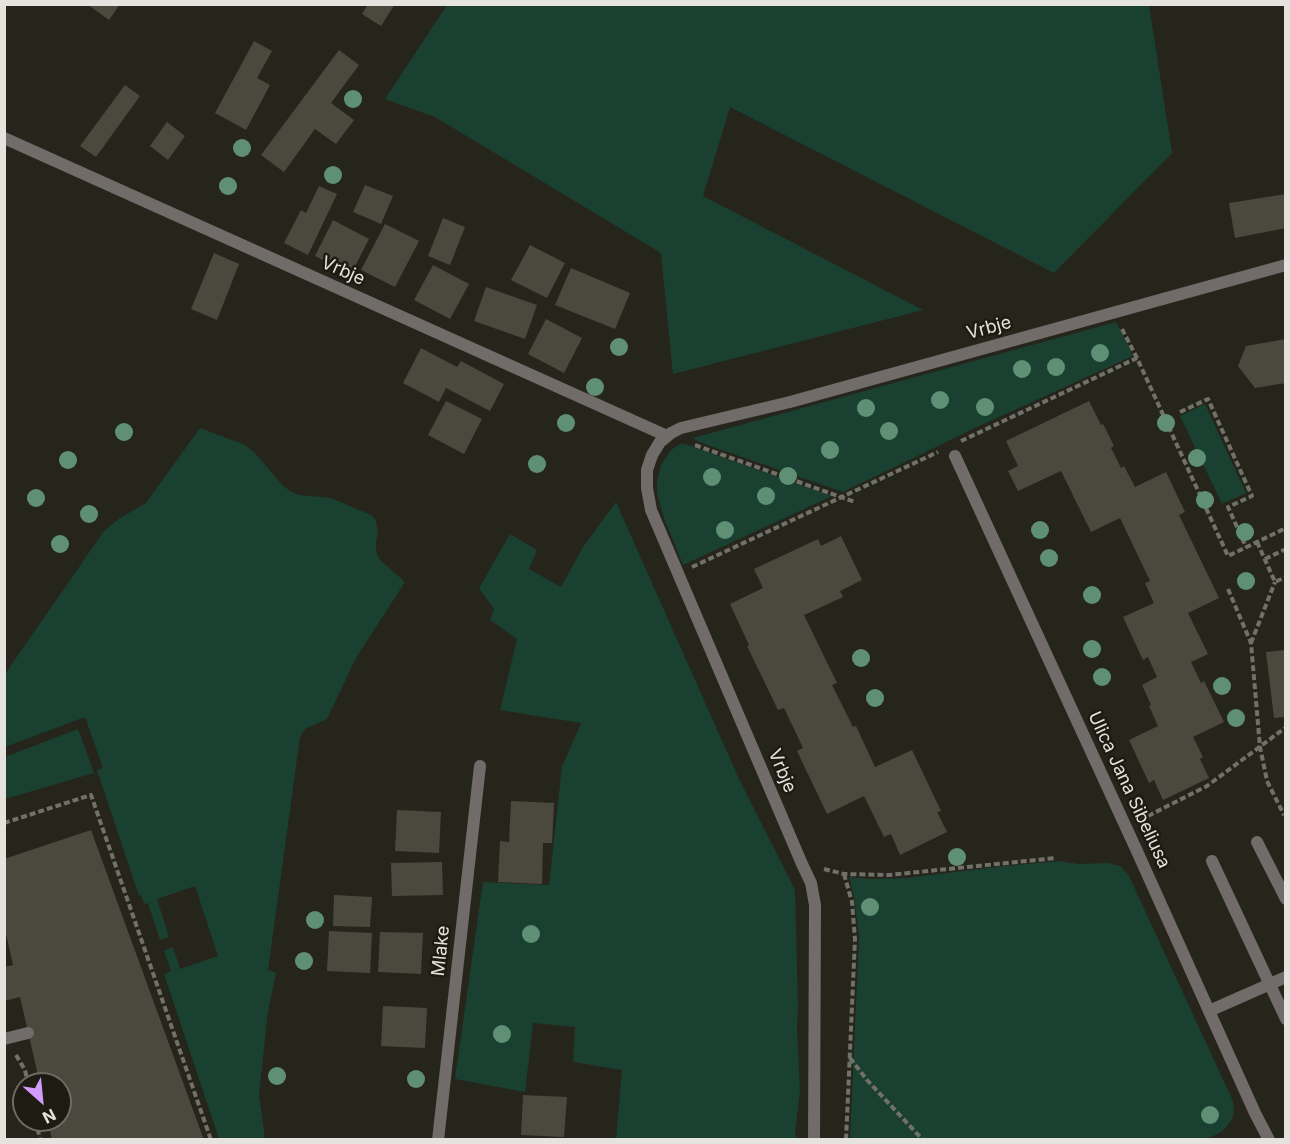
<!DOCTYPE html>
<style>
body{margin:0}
#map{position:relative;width:1290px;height:1144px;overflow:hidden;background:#26251b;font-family:Inter,sans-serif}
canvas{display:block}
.frame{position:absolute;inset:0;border:6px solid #e4e3dd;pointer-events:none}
.north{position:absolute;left:12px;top:1072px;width:60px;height:60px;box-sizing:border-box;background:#1d1b12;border:2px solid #6d6b63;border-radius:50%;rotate:153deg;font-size:16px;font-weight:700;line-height:24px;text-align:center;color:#e4e3dd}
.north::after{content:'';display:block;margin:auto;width:21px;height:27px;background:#d39cfc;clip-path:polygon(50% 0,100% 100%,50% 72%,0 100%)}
</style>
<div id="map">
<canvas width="1290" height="1144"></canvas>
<div class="frame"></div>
<div class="north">N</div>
</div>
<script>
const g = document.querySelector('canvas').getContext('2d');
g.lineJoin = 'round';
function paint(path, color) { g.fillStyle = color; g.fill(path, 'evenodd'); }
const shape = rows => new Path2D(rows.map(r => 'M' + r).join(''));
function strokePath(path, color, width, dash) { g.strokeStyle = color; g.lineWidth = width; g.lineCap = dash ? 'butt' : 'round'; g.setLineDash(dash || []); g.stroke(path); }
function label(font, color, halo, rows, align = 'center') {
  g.font = font + ' Inter,sans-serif'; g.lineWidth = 5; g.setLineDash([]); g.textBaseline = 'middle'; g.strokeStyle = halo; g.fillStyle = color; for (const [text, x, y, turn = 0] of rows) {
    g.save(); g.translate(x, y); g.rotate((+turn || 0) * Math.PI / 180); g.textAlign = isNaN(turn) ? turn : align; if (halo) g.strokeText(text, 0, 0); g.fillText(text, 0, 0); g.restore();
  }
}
const green = shape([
 [447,5,1149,5,1172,153,1054,273,730,107,703,196,923,310,673,374,661,253,435,117,385,99],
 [1116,322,1133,356,975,428,843,492,699,442,693,438],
 [1205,404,1246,493,1222,504,1180,416],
 [200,428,245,445,254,452,282,485,290,491,299,495,331,498,371,515,375,519,378,530,376,544,376,551,379,559,405,582,356,658,327,719,305,729,300,737,268,970,276,973,268,1011,259,1095,265,1139,219,1139,164,974,171,971,164,951,173,947,180,969,218,956,195,886,157,899,169,937,160,940,148,903,144,904,141,895,139,896,97,770,103,768,85,717,5,747,5,674,104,531,120,518,146,503],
 [680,444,685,444,832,496,683,565,664,518,657,493,657,482,661,465,671,450],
 [616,502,739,779,795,890,798,1008,797,1027,800,1091,795,1132,797,1139,616,1139,622,1070,573,1062,575,1027,533,1023,525,1092,455,1079,483,882,549,885,562,767,581,723,500,710,517,639,490,620,494,609,479,588,510,534,537,550,529,569,561,587,583,547],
 [78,729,94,773,5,799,5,757],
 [1058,861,1079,864,1108,863,1120,866,1128,874,1233,1101,1234,1112,1231,1121,1223,1131,1211,1137,1200,1140,850,1139,859,936,854,897,849,877,872,879,906,878,996,867]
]);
const building = shape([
 [87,4,120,4,109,20],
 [368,4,395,4,381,26,362,14],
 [254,41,272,51,257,78,270,85,246,130,215,113],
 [339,50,359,65,331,103,354,120,336,144,315,129,284,172,261,155],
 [125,85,140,96,96,157,80,146],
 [167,122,185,136,168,160,150,146],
 [365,185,393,196,381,224,353,212],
 [319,186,337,194,308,255,284,243,301,210,306,213],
 [1286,194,1286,228,1235,238,1229,203],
 [443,218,465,227,450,265,428,256],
 [333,220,369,239,351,274,315,256],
 [385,224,419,241,395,287,361,270],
 [530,245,565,263,547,298,511,280],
 [214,253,239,264,217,320,191,309],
 [433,265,469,284,450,319,414,300],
 [571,268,630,293,615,329,555,305],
 [486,287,537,305,525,339,474,321],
 [546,319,582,338,564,373,528,354],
 [1286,339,1286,383,1255,388,1238,366,1246,346],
 [421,348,457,367,461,361,504,384,490,411,446,388,439,402,403,383],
 [446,401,482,419,464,454,428,435],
 [1089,401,1101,425,1103,424,1114,446,1111,448,1121,468,1124,466,1135,487,1166,472,1185,512,1179,515,1219,598,1188,613,1208,654,1191,662,1201,683,1204,681,1224,722,1193,737,1203,757,1200,759,1209,778,1163,800,1154,780,1149,783,1129,740,1158,726,1149,706,1151,705,1142,685,1157,677,1148,657,1143,660,1123,617,1154,603,1145,583,1150,581,1120,518,1091,532,1061,471,1018,491,1008,471,1018,466,1006,441],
 [841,536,862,580,840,591,843,597,804,615,837,683,832,685,853,727,856,726,875,767,912,750,941,811,937,812,947,832,900,855,891,834,884,837,864,796,827,814,797,751,803,748,784,708,778,710,747,646,749,645,730,604,763,588,754,569,818,539,821,546],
 [1286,650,1286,717,1274,718,1266,652],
 [511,801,554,803,552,843,543,843,542,884,498,882,500,841,509,842],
 [397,810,441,812,439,853,395,851],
 [91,830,204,1140,52,1140,48,1120,60,1120,60,1084,40,1084,20,997,4,1001,4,967,13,965,4,925,4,859],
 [442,862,443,895,392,896,391,863],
 [334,895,372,897,370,927,333,926],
 [329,931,372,933,370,973,327,971],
 [380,932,423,933,421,974,378,972],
 [383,1006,427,1008,425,1048,381,1046],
 [523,1095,567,1097,564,1137,521,1135]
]);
const path = shape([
 [1122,329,1137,358,1228,556,1286,528],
 [1180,412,1208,399,1252,496,1228,507,1246,547],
 [961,441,1137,358],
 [695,445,855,502],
 [1257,542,1275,582,1286,577],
 [1265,559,1286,549],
 [692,567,938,452],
 [1228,589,1251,643,1260,747,1267,781,1284,815],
 [1251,643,1275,582],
 [1140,820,1207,786,1285,728],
 [4,823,91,795,211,1140],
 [824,869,844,874,889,875,1056,858],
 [844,874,852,902,855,939,846,1140],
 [16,1055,25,1070,28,1084],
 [850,1058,867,1080,923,1140],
 [36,1120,40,1140]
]);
const lane = shape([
 [1257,842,1286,899],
 [1212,861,1286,1019],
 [1209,1011,1286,977],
 [4,1039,28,1033]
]);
const street = shape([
 [4,138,667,436],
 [955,456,1136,849,1255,1113,1269,1140],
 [438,1140,480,766],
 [814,1140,815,905,811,883,802,864,651,510,647,488,647,470,652,455,660,442,671,433,681,428,790,402,1286,265]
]);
const trees = [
 [353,99],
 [242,148],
 [333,175],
 [228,186],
 [619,347],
 [1100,353],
 [1056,367],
 [1022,369],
 [595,387],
 [940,400],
 [985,407],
 [866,408],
 [566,423],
 [1166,423],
 [889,431],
 [124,432],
 [830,450],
 [1197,458],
 [68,460],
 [537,464],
 [788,476],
 [712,477],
 [766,496],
 [36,498],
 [1205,500],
 [89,514],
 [725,530],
 [1040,530],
 [1245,532],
 [60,544],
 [1049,558],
 [1246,581],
 [1092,595],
 [1092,649],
 [861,658],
 [1102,677],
 [1222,686],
 [875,698],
 [1236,718],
 [957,857],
 [870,907],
 [315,920],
 [531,934],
 [304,961],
 [502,1034],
 [277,1076],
 [416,1079],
 [1210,1115]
];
const streetNames = [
 ["Vrbje",343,271,24],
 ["Vrbje",989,328,-15],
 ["Vrbje",782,771,67],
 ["Ulica Jana Sibeliusa",1129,790,65],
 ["Mlake",441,951,-84]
];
paint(green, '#1a4031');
paint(building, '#4b493e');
strokePath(path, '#727169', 4, [6, 3]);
strokePath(lane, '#716b69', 12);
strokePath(street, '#716b69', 12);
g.fillStyle = '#5f9076';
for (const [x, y] of trees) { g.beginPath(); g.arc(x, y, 9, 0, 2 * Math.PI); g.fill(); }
label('18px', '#e4e3dd', '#1d1b12', streetNames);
</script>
